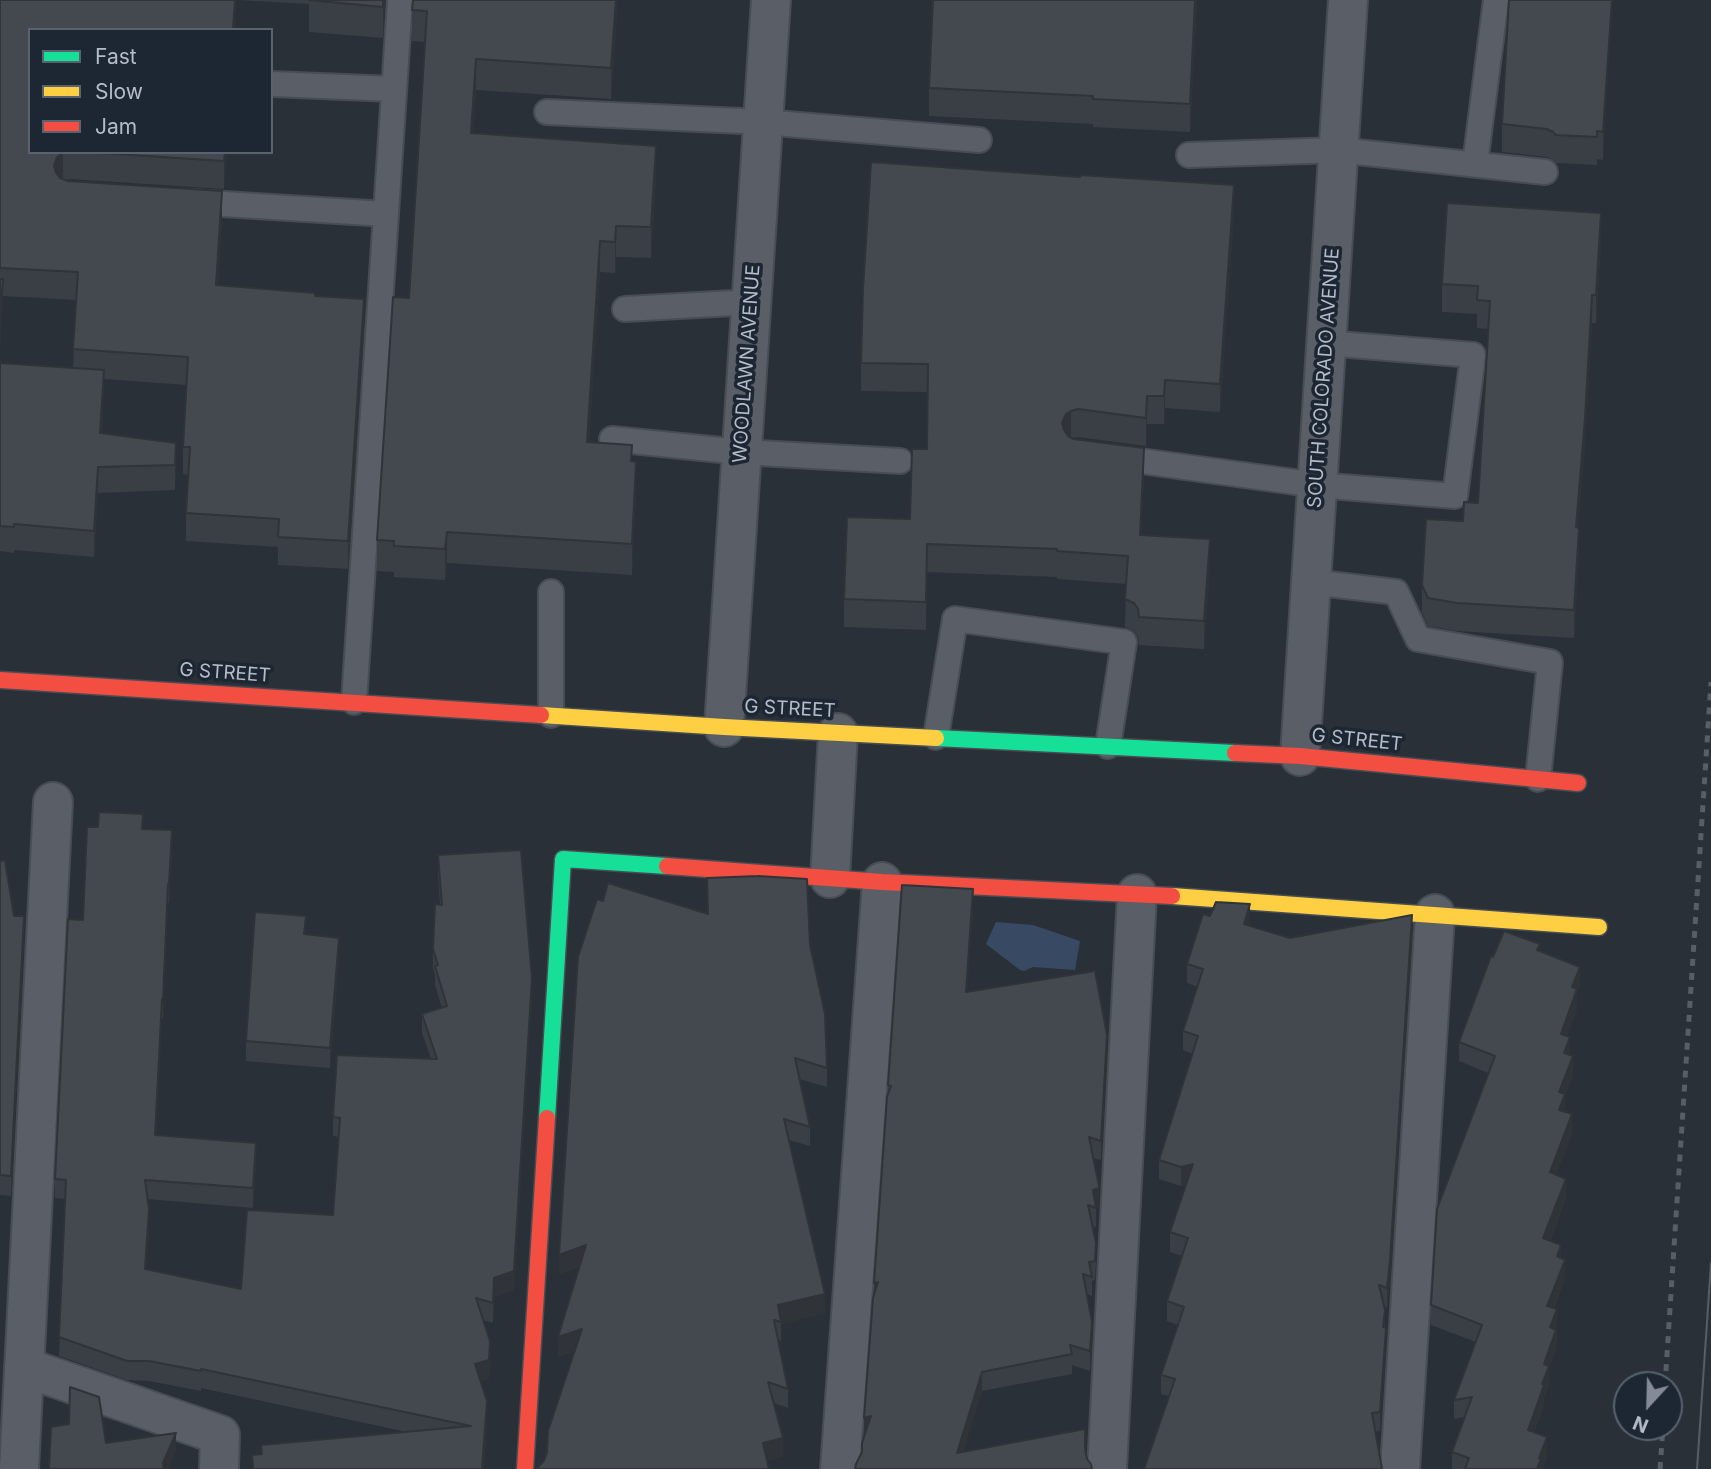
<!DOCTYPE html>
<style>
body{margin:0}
#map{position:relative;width:1711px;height:1469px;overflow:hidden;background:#2a3038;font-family:Inter,sans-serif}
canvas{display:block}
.legend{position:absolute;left:28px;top:28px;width:245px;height:126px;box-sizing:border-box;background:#1d2633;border:2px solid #59626f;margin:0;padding:9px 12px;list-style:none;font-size:21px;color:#b4bcc9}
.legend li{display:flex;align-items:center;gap:14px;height:35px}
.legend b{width:35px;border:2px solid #59626f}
.north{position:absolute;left:1613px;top:1371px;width:70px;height:70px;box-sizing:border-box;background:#1d2633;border:2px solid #59626f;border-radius:50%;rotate:202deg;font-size:19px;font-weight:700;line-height:28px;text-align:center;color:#b4bcc9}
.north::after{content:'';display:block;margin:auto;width:24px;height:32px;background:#848b96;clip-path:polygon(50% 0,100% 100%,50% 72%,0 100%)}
</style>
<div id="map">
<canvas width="1711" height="1469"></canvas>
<ul class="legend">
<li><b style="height:9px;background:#16e098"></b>Fast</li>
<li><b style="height:9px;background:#ffcf43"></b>Slow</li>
<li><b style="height:9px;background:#f24e42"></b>Jam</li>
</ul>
<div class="north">N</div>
</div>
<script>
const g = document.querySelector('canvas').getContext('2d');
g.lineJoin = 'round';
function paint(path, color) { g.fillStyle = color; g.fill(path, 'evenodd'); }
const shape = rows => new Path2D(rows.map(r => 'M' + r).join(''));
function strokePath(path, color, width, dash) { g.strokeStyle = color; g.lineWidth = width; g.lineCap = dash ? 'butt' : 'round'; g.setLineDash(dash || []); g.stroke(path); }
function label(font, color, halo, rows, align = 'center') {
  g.font = font + ' Inter,sans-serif'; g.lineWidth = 7; g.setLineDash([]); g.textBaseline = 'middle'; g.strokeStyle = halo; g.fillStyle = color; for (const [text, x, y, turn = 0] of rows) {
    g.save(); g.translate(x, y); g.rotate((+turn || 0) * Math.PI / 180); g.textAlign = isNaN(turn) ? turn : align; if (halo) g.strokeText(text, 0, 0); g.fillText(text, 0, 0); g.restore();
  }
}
const water = shape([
 [996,922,1033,925,1080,941,1075,970,1033,967,1024,971,1020,970,986,944]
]);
const lane = shape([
 [272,84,394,89],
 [547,112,763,122,979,140],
 [1189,155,1338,150,1545,172],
 [1475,164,1496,0],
 [191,202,386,214],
 [625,309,752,302],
 [612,439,741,452,900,461],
 [1111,457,1317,485,1455,496,1473,355,1326,343],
 [1311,582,1396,592,1418,639,1550,662,1538,779],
 [551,592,551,715],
 [354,702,400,0],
 [936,737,955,619,1124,642,1108,746]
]);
const street = shape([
 [724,727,771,0],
 [1300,756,1348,0],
 [830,878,838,733],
 [24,1367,220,1435,219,1469],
 [19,1469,53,802],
 [840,1469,882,882],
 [1107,1469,1137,894],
 [1400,1469,1435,914]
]);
const fast = shape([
 [936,738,1235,753],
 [547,1118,563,859,667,866]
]);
const slow = shape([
 [541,715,724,727,936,738],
 [1172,896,1599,927]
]);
const jam = shape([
 [0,680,541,715],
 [1235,753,1300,756,1578,783],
 [667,866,882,882,1172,896],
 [525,1469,547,1118]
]);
const tram = shape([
 [1697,1469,1711,1263]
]);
const rail = shape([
 [1665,1385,1711,682],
 [1660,1469,1663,1427]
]);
const wall = shape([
 [0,0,236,0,235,30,30,30,30,152,227,152,224,189,70,179,65,180,222,219,218,285,315,296,364,327,348,569,278,565,278,547,186,541,186,513,189,475,183,474,183,447,187,385,104,379,102,433,176,443,175,490,98,493,94,557,14,550,14,553,0,551,0,363,73,368,76,300,3,296,0,347],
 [237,0,385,0,383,38,309,32,309,4],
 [618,0,611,99,476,90,473,134,656,177,651,258,616,257,615,273,600,272,589,442,632,461,636,493,632,575,447,563,445,580,394,577,394,572,377,571,377,540,409,298,425,42,412,41,412,10],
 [1197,0,1190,132,1093,127,1093,124,929,116,929,88],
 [1612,0,1603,160,1597,159,1597,165,1556,163,1553,160,1547,157,1502,152,1502,124],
 [1234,213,1220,412,1165,408,1164,424,1147,424,1146,446,1078,437,1073,438,1144,476,1141,535,1210,567,1204,649,1139,645,1138,637,1134,631,1125,627,1126,584,1057,579,1057,577,927,572,926,630,844,627,844,599,910,519,927,449,928,392,861,391,861,363],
 [1601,241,1596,323,1592,323,1585,446,1578,527,1579,556,1574,638,1457,631,1428,626,1422,613,1422,585,1463,521,1478,503,1488,329,1477,328,1477,314,1442,312,1442,284],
 [143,829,172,850,169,903,168,903,163,1018,162,1018,156,1135,256,1162,253,1208,147,1199,149,1228,146,1270,241,1289,333,1215,338,1137,333,1136,333,1117,431,1059,422,1033,422,1014,442,1008,435,985,435,975,433,968,433,949,440,905,438,875,438,855,532,997,514,1290,494,1297,493,1323,483,1320,490,1361,489,1379,480,1382,487,1420,484,1469,252,1469,252,1455,261,1454,261,1445,407,1432,201,1388,201,1391,149,1381,127,1380,59,1356,65,1199,55,1198,55,1179,83,920],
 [0,861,14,916,24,937,11,1196,0,1195],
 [707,878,810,945,827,1068,827,1087,799,1079,810,1127,810,1146,789,1140,825,1313,781,1324,781,1341,778,1340,788,1389,788,1408,774,1403,783,1457,544,1461,575,1351,558,1357,579,1267,559,1274,603,901,708,913],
 [973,908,967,992,1107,1054,1101,1160,1093,1158,1099,1186,1099,1208,1096,1208,1096,1227,1092,1226,1096,1263,1095,1280,1092,1281,1092,1296,1087,1294,1092,1341,1090,1371,1072,1365,1072,1374,982,1391,963,1452,1085,1450,1087,1459,862,1452,864,1437,888,1085],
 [1210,916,1250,923,1249,925,1290,938,1412,934,1390,1280,1387,1308,1384,1306,1386,1348,1380,1431,1375,1432,1169,1396,1161,1394,1161,1375,1178,1325,1167,1321,1167,1301,1182,1256,1170,1252,1170,1232,1186,1185,1181,1186,1159,1179,1159,1160,1193,1054,1183,1050,1183,1031,1198,987,1187,983,1187,964],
 [306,935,339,957,330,1068,246,1061,246,1041],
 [1540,951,1580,986,1577,992,1577,1009,1567,1036,1573,1076,1565,1095,1565,1112,1572,1134,1556,1175,1566,1198,1550,1241,1561,1258,1565,1279,1554,1308,1557,1329,1556,1349,1549,1369,1549,1386,1544,1397,1544,1405,1534,1433,1547,1457,1542,1469,1452,1469,1452,1452,1465,1417,1454,1419,1454,1400,1476,1342,1431,1325,1431,1305,1488,1073,1459,1061,1459,1042,1493,957]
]);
const shadedWall = shape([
 [235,0,236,15,235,30,233,30],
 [383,0,385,0,383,38],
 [616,0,618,0,611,99,611,68],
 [1195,0,1197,0,1190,132,1190,104],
 [1612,0,1612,15,1603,160,1603,132],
 [476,59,476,90,471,165,471,133],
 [656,146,656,177,651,258,651,227],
 [225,152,227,152,224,189,224,161],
 [63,153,63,180,54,194,54,166,57,157],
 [1234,185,1234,213,1220,412,1220,384],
 [222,191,222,219,216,313,216,285],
 [1601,213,1601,241,1596,323,1596,295],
 [616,226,616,257,615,273,615,242],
 [600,241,600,272,587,473,587,442],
 [3,279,3,305,0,347,0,322],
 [1592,295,1592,323,1585,446,1576,555,1576,527],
 [364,299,364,327,348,569,348,541],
 [104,370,104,395,100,458,100,433],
 [1165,380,1165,408,1164,424,1164,396],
 [1147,396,1147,424,1146,446,1146,418],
 [1071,411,1071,439,1062,451,1062,423,1066,414],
 [176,443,176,468,175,490,175,465],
 [1144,448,1144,476,1140,563,1140,535],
 [636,462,636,493,632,575,632,544],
 [98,467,98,493,94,557,94,531],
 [1579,528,1579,556,1574,638,1574,610],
 [447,532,447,563,445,580,445,549],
 [1210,539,1210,567,1204,649,1204,621],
 [927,544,927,572,926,630,926,602],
 [172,830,172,850,169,903,169,884],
 [168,884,168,903,163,1018,163,999],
 [973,889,973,908,966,1011,966,992],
 [1250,904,1250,923,1244,943,1244,924],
 [1412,915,1412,934,1390,1280,1387,1308,1387,1288],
 [24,916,24,937,11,1196,11,1176],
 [339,938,339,957,330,1068,330,1048],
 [1580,967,1580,986,1577,992,1577,1009,1561,1053,1561,1034,1572,987],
 [532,978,532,997,514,1290,494,1297,493,1323,494,1278],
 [162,999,162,1018,155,1154,155,1135],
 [1107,1035,1107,1054,1101,1160,1101,1141],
 [1570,1037,1570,1057,1564,1053],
 [1573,1056,1573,1076,1565,1095,1565,1114,1559,1129,1559,1092],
 [1572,1114,1572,1134,1550,1192,1550,1172],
 [256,1143,256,1162,253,1208,253,1188],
 [1193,1164,1193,1183,1181,1186,1181,1167],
 [1566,1179,1566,1198,1543,1258,1543,1238],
 [1099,1188,1099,1208,1096,1208,1093,1190],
 [149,1209,149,1228,145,1289,145,1269],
 [586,1245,586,1265,559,1274,559,1255],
 [1561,1245,1561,1265,1557,1256],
 [1565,1260,1565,1279,1547,1325,1547,1306],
 [878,1282,874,1302,874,1283],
 [825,1294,825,1313,781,1324,778,1305],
 [1557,1309,1556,1349,1549,1369,1549,1386,1544,1397,1544,1405,1528,1450,1528,1430,1544,1364,1550,1327],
 [1092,1322,1092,1341,1090,1371,1090,1351],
 [1386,1328,1386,1348,1380,1431,1380,1412],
 [582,1329,582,1349,558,1357,558,1337],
 [490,1341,489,1379,475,1384,475,1364],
 [982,1372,982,1391,958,1469,957,1453],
 [487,1401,487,1420,484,1469,482,1469],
 [871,1416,864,1437,864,1418],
 [176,1433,176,1452,169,1469,163,1469,163,1463],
 [1547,1437,1547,1457,1542,1469,1537,1469,1539,1458],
 [783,1438,783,1457,763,1462,763,1443]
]);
const building = shape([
 [0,0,235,0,233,30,30,30,30,152,65,152,57,157,54,166,56,173,60,178,68,181,222,191,216,285,315,293,315,296,364,299,348,541,278,537,279,519,186,513,190,447,183,447,188,357,73,349,78,272,0,268,0,0],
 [309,0,383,0,383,7,309,0],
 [413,0,616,0,611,68,476,59,471,133,656,146,651,227,616,226,615,242,600,241,587,442,632,445,631,461,636,462,632,544,447,532,445,549,394,546,394,541,377,540,393,297,409,298,427,11,412,10,413,0],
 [933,0,1195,0,1190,104,1093,99,1093,96,929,88,933,0],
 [1509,0,1612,0,1603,132,1597,131,1597,137,1556,135,1553,132,1547,129,1502,124,1509,0],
 [85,152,225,152,224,161,85,152],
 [871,162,1080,177,1080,175,1234,185,1220,384,1165,380,1164,396,1147,396,1146,418,1078,409,1071,411,1066,414,1062,423,1064,430,1068,436,1074,439,1144,448,1140,535,1210,539,1204,621,1139,617,1138,609,1134,603,1125,599,1128,556,1057,551,1057,549,927,544,926,602,844,599,847,517,910,519,912,449,927,449,928,364,861,363,863,289,871,162],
 [1447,203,1601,213,1596,295,1592,295,1585,418,1576,527,1579,528,1574,610,1457,603,1428,598,1422,585,1426,519,1463,521,1464,502,1478,503,1490,301,1477,300,1478,286,1442,284,1447,203],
 [0,279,3,279,0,322,0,279],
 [0,363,104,370,100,433,176,443,175,465,98,467,94,531,14,524,14,527,0,526,0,363],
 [99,812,143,814,142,829,172,830,169,884,168,884,163,999,162,999,155,1135,256,1143,253,1188,145,1180,149,1209,145,1269,241,1289,247,1210,333,1215,340,1118,333,1117,337,1055,437,1059,422,1014,447,1006,435,966,438,965,433,949,435,904,442,905,438,855,521,850,532,978,514,1271,494,1278,493,1303,476,1298,490,1341,489,1360,475,1364,487,1401,482,1469,253,1469,252,1455,262,1454,261,1445,471,1426,201,1369,201,1371,149,1361,127,1361,59,1337,66,1180,55,1179,68,919,83,920,87,827,98,827,99,812],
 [5,860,14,916,24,916,11,1176,0,1175,0,861,5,860],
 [758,876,807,879,810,945,825,1014,827,1068,795,1058,810,1127,784,1119,825,1294,778,1305,781,1322,774,1320,788,1389,768,1382,783,1438,763,1443,769,1469,536,1469,544,1461,547,1452,548,1431,582,1329,558,1337,586,1245,559,1255,578,957,597,899,603,901,608,883,708,914,707,878,758,876],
 [902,885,973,889,966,992,1095,971,1107,1035,1101,1141,1089,1137,1099,1186,1099,1188,1093,1190,1096,1208,1088,1205,1096,1243,1095,1261,1089,1262,1092,1277,1083,1274,1092,1322,1090,1351,1070,1345,1072,1354,982,1372,957,1453,1085,1429,1085,1449,1087,1459,1091,1464,1092,1469,855,1469,856,1464,862,1452,862,1443,871,1416,864,1418,873,1298,878,1282,874,1283,887,1097,891,1086,888,1085,902,885],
 [1216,902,1250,904,1244,924,1290,938,1412,915,1390,1260,1387,1288,1379,1285,1385,1310,1383,1327,1386,1328,1380,1412,1372,1413,1382,1469,1144,1469,1175,1379,1161,1375,1184,1307,1167,1301,1188,1238,1170,1232,1193,1164,1181,1167,1159,1160,1198,1036,1183,1031,1203,969,1187,964,1203,914,1210,916,1216,902],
 [255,912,306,916,304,934,339,938,330,1048,246,1041,255,912],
 [1504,931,1540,944,1537,950,1580,967,1572,987,1577,989,1561,1034,1570,1037,1564,1053,1573,1056,1559,1092,1565,1094,1559,1110,1572,1114,1550,1172,1566,1179,1543,1238,1561,1245,1557,1256,1565,1260,1547,1306,1557,1309,1550,1327,1556,1330,1544,1364,1549,1366,1542,1384,1544,1385,1528,1430,1547,1437,1539,1458,1541,1459,1537,1469,1465,1469,1469,1458,1452,1452,1472,1397,1454,1400,1482,1325,1431,1305,1437,1209,1495,1056,1459,1042,1491,956,1493,957,1504,931],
 [70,1387,99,1397,106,1443,176,1433,163,1463,164,1469,49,1469,51,1427,69,1424,70,1387]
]);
const streetNames = [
 ["WOODLAWN AVENUE",747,364,-86],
 ["SOUTH COLORADO AVENUE",1324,378,-86],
 ["G STREET",225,673,4],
 ["G STREET",790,709,3],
 ["G STREET",1357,740,6]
];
paint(water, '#384963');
strokePath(lane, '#484c53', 28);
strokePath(street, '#484c53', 42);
strokePath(fast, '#484c53', 19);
strokePath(slow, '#484c53', 19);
strokePath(jam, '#484c53', 19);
strokePath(lane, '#5a5e66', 24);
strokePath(street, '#5a5e66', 38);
strokePath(fast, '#16e098', 16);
strokePath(slow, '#ffcf43', 16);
strokePath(jam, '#f24e42', 16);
strokePath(tram, '#595d64', 2);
strokePath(rail, '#595d64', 5, [7, 7]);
paint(wall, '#3a3f45');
paint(shadedWall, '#303338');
paint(building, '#444950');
strokePath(building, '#303338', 2);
label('19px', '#b4bcc9', '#1d2633', streetNames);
</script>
